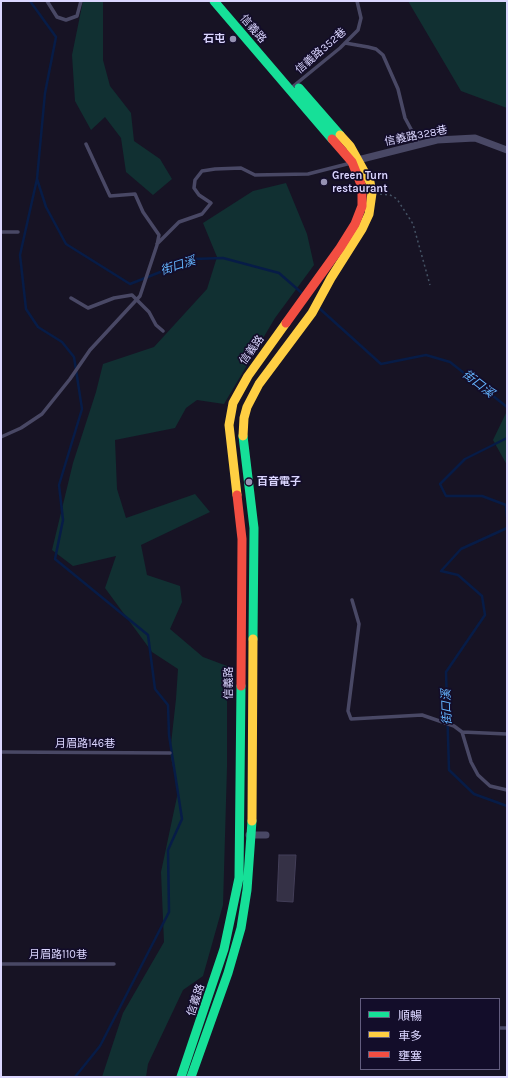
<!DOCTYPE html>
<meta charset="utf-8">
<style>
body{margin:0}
#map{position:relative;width:508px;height:1078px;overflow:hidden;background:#171324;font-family:Karla,"Noto Sans TC",sans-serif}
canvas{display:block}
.frame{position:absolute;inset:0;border:2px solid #dbd6ff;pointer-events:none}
.legend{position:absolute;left:360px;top:998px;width:140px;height:72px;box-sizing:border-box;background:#130d2a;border:1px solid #635d7f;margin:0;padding:5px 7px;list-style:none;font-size:12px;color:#dbd6ff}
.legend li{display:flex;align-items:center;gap:8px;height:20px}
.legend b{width:20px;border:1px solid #635d7f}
</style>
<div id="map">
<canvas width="508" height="1078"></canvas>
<div class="frame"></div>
<ul class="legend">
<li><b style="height:5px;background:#16e098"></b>順暢</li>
<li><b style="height:5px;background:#ffcf43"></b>車多</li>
<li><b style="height:5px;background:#f24e42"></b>壅塞</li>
</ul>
</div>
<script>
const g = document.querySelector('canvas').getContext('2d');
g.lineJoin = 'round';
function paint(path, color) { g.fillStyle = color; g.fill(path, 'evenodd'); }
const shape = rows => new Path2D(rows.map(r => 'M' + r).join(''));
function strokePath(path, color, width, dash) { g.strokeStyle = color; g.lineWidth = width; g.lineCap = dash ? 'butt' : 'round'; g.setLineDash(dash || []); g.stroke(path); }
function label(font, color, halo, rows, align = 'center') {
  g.font = font + ' Karla,"Noto Sans TC",sans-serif'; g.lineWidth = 3.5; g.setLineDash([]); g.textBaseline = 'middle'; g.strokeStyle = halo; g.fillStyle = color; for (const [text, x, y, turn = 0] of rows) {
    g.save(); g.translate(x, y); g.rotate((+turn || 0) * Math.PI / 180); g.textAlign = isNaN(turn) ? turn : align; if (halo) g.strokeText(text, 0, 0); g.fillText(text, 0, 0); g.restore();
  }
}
const green = shape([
 [83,1,103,1,103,60,110,86,131,113,134,141,160,159,172,179,153,195,126,172,121,138,105,117,91,130,75,101,72,55],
 [408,1,507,1,507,108,461,91],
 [286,183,307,234,314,265,275,318,224,404,197,400,186,408,175,428,115,440,117,489,126,518,195,494,210,512,141,545,147,575,180,586,182,602,170,629,203,657,227,666,227,767,223,905,203,976,183,990,148,1064,146,1077,102,1077,123,1013,164,942,161,872,178,792,170,753,176,699,178,669,152,652,105,588,116,556,73,566,52,550,73,463,96,392,103,364,154,347,207,289,217,257,203,223,253,191],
 [507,411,507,465,493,440]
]);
const stream = shape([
 [30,1,56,37,45,93,37,179,46,207,66,244,130,284,193,259,223,258,279,273,303,294],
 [37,179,20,255,26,309,38,327,62,342,74,357,82,409,59,485,63,520,55,559,148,635,155,689,168,705,169,735,182,819,168,850,169,912,100,1046,75,1077],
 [319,308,381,364,426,355,450,362,507,407],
 [507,438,465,459,440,484,446,496,482,496,506,505,507,517],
 [507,528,461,549,441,571,458,575,482,596,485,615,446,672,449,770,474,794,507,806]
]);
const building = shape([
 [279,855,296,855,293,902,277,901,279,855]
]);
const path = shape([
 [380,194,390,195,397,199,413,224,430,285]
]);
const lane = shape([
 [47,1,57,17,66,20,77,16,81,1],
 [345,43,368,47,376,49,383,55,398,89,405,118,419,144],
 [291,88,340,48,358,30,361,18,357,1],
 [1,232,18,232],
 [157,244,179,222,202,214,211,203,199,195,194,188,195,180,202,171,215,169,241,168,255,175,308,174,351,163],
 [71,298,88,308,114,298,132,295,149,312,156,325,163,331],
 [1,437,21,428,42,414,70,379,90,350,140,296,157,245,159,235,143,212,135,194,110,196,86,144],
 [352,600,359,624,348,711,351,719,422,715,454,726,462,732,471,762,478,775,490,786,507,790],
 [462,732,507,734],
 [1,752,170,753],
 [1,964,114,964],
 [499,1028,507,1028]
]);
const street = shape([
 [354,161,437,140,475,138,507,150],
 [249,835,266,835]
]);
const fast = shape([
 [214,1,332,139],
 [299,88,340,135],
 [243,436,254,528,253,639],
 [181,1077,224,949,239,878,241,686],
 [191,1077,228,973,241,928,247,890,252,821]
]);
const slow = shape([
 [243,436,244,418,247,407,259,384,312,313,331,278,362,229,369,214,372,193,370,182,350,146,340,135],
 [237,495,229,425,233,403,248,376,286,323],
 [252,821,253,639]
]);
const jam = shape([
 [286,323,340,248,355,224,362,206,362,187,352,162,332,139],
 [237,495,242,539,241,686]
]);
const markers = [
 [233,39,4,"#9692b2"],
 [324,182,4,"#9692b2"],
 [249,482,4,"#9692b2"]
];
const streetNames = [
 ["信義路",253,29,49],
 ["信義路352巷",321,51,-41],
 ["信義路328巷",416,136,-11],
 ["信義路",252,350,-54],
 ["信義路",229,683,-90],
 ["月眉路146巷",85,744],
 ["月眉路110巷",58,955],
 ["信義路",196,1000,-72]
];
const poiNames = [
 ["石屯",225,39,"right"],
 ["Green Turn",332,176],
 ["restaurant",332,189],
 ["百音電子",257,482]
];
const waterNames = [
 ["街口溪",178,266,-18],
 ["街口溪",478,384,38],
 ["街口溪",447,707,-92]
];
paint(green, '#113032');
strokePath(stream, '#071c47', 2.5);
paint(building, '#353146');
strokePath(building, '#433e58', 1);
strokePath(path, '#445264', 1.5, [2, 3]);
strokePath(lane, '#494865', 3.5);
strokePath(street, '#494865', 7);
strokePath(fast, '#16e098', 9);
strokePath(slow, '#ffcf43', 9);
strokePath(jam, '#f24e42', 9);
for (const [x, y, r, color] of markers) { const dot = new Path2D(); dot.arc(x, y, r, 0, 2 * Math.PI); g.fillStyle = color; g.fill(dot); strokePath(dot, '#130d2a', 1.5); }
label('11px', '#dbd6ff', '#130d2a', streetNames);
label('bold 11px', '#dbd6ff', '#130d2a', poiNames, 'left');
label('italic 12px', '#64b5ff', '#130d2a', waterNames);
</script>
